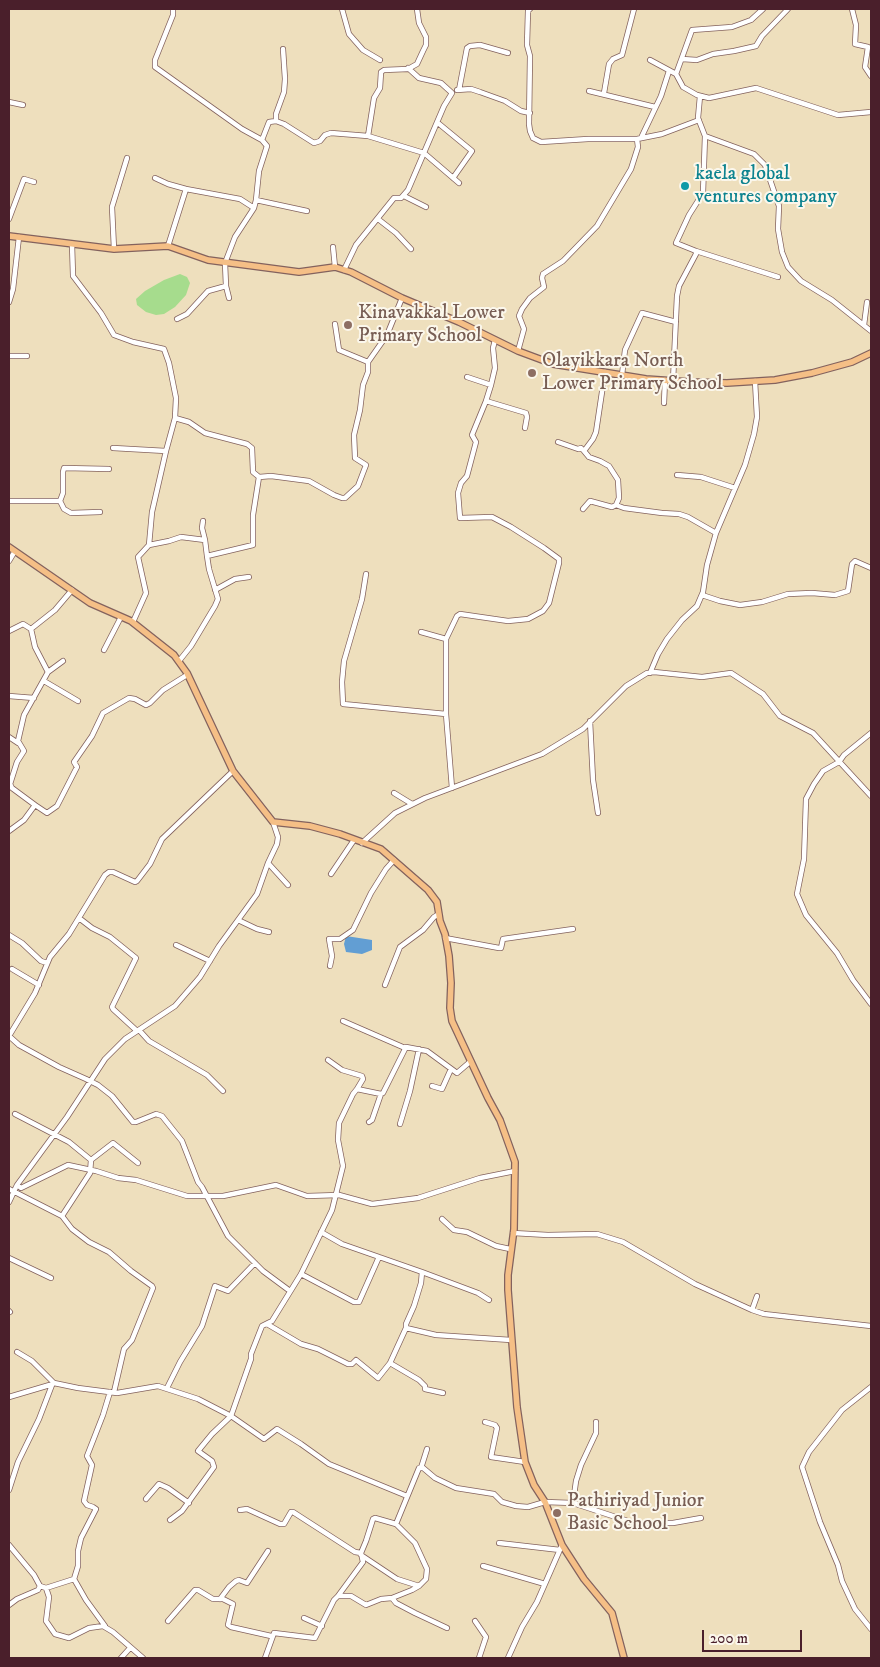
<!DOCTYPE html>
<style>
body{margin:0}
#map{position:relative;width:880px;height:1667px;overflow:hidden;background:#eedfbd;font-family:"IM FELL DW Pica",serif}
canvas{display:block}
.frame{position:absolute;inset:0;border:10px solid #4a1f2b;pointer-events:none}
.scale{position:absolute;left:702px;top:1630px;width:100px;height:22px;box-sizing:border-box;border:2px solid #4a1f2b;border-top:0;padding-left:6px;font-size:15px;line-height:18px;white-space:nowrap;color:#4a1f2b;-webkit-text-stroke:4px #fbf7ec;paint-order:stroke}
</style>
<div id="map">
<canvas width="880" height="1667"></canvas>
<div class="frame"></div>
<div class="scale">200 m</div>
</div>
<script>
const g = document.querySelector('canvas').getContext('2d');
g.lineJoin = 'round';
function paint(path, color) { g.fillStyle = color; g.fill(path, 'evenodd'); }
const shape = rows => new Path2D(rows.map(r => 'M' + r).join(''));
function strokePath(path, color, width, dash) { g.strokeStyle = color; g.lineWidth = width; g.lineCap = dash ? 'butt' : 'round'; g.setLineDash(dash || []); g.stroke(path); }
function label(font, color, halo, rows, align = 'center') {
  g.font = font + ' "IM FELL DW Pica",serif'; g.lineWidth = 4; g.setLineDash([]); g.textBaseline = 'middle'; g.strokeStyle = halo; g.fillStyle = color; for (const [text, x, y, turn = 0] of rows) {
    g.save(); g.translate(x, y); g.rotate((+turn || 0) * Math.PI / 180); g.textAlign = isNaN(turn) ? turn : align; if (halo) g.strokeText(text, 0, 0); g.fillText(text, 0, 0); g.restore();
  }
}
const green = shape([
 [180,274,187,277,190,283,186,295,175,307,164,314,156,315,146,312,137,305,136,299,145,291,164,280]
]);
const water = shape([
 [346,936,372,940,372,950,362,954,346,952,344,944]
]);
const minor = shape([
 [173,9,173,15,155,60,155,67,242,129,262,140,267,146,259,171,256,200,254,208,235,237,225,263,226,286,229,298],
 [342,9,349,34,363,50,380,60],
 [530,9,528,11,527,45,530,56,529,124,530,131,533,138,541,142,588,139,637,139,662,134,699,120],
 [763,9,751,20,732,27,692,30,676,74,683,87,697,95,709,98,756,88,838,115,871,112],
 [852,9,856,25,855,44,868,47,865,67,871,76],
 [682,59,697,60,713,54,734,51,756,46,762,36,788,9],
 [650,60,676,74],
 [457,90,471,89,480,92,505,101,521,111,530,113],
 [459,90,467,48,470,46,480,45,508,53],
 [589,91,655,107],
 [604,93,609,64,613,59,622,55,634,9],
 [700,96,698,118,705,136,754,154,765,165,779,206,778,229,782,252,788,267,801,281,832,300,871,331],
 [9,102,23,105],
 [276,121,276,114,284,92,285,79,283,49],
 [438,123,472,151,453,178],
 [368,136,424,153,459,183],
 [641,138,661,96,669,71],
 [262,140,269,122,276,121,284,124,314,143,320,141,325,135,331,133,368,136,374,98,380,88,381,72,384,70,408,69,417,64,423,51,426,45,426,37,419,23,417,9],
 [155,178,168,184,186,189],
 [404,196,426,207],
 [256,200,307,211],
 [9,219,24,179,34,182],
 [378,219,396,233,411,249],
 [72,244,73,276,101,313,114,335,133,342,164,349,169,363,176,398,175,418,189,422,205,433,247,444,252,448,253,472,259,477,253,515,253,545,207,556,205,540,181,537,169,541,149,545,138,557,146,593,133,622],
 [168,246,186,189,240,199,254,208],
 [333,247,335,267],
 [114,249,112,207,127,158],
 [696,251,778,277],
 [344,270,356,245,394,198,401,198,408,190,444,106,452,93,441,83,419,78,408,68],
 [9,302,13,289,19,237],
 [177,319,187,314,208,291,226,286],
 [335,324,339,350,368,362],
 [864,325,867,302],
 [518,351,524,329,519,316,522,309,530,298,544,287,542,278,543,274,563,261,597,226,631,169,638,147,637,139],
 [9,356,27,356],
 [622,375,625,350,642,313,676,322],
 [467,377,491,385],
 [673,381,677,296,679,286,696,254,696,251,676,243,689,215,703,193,705,136],
 [486,401,526,413,527,417,525,428],
 [664,403,665,380],
 [558,442,578,449,581,448,584,451],
 [113,448,166,451],
 [677,475,701,477,735,488],
 [259,477,271,476,309,481,334,495,342,498,345,498,358,486,366,465,355,458,354,435,360,410,363,385,368,372,368,362,387,335,402,298],
 [9,501,60,501],
 [616,505,624,508,662,513,679,514,688,517,716,533],
 [583,509,590,501,612,507,616,505,619,498,618,480,609,466,600,461,589,457,584,451,593,439,596,432,605,372],
 [100,512,71,513,64,509,60,501,63,493,63,472,64,468,109,469],
 [203,521,202,528,205,540],
 [149,545,152,512,166,451,175,418],
 [9,561,15,551],
 [366,574,362,599,344,661,342,682,343,704,446,714],
 [215,590,235,579,249,577],
 [702,595,720,601,740,605,762,602,788,594,812,593,835,595,848,591,852,564,855,561,871,568],
 [31,629,55,610,72,590],
 [9,631,23,624,31,629],
 [421,632,446,639],
 [104,650,121,617],
 [179,661,191,646,215,606,218,599,209,569,207,556],
 [48,672,63,661],
 [650,673,658,654,667,639,682,620,697,606,703,592,707,565,716,533,745,465,754,434,757,417,755,381],
 [44,681,78,701],
 [9,696,34,698],
 [590,721,593,780,598,813],
 [871,733,844,755,839,762,823,771,814,784,806,799,804,859,797,894,806,915,837,953,853,980,871,1004],
 [9,737,18,743],
 [452,788,446,714,446,639,457,616,460,614,508,621,528,619,543,611,549,603,559,563,559,559,544,548,511,527,492,517,460,518,458,493,461,483,467,476,476,442,472,435,486,401,491,385,495,368,493,348,495,340],
 [394,793,412,804],
 [35,805,47,813,57,806,77,767,74,762,92,736,103,713,129,698,135,699,146,705,150,703,163,690,187,675],
 [9,831,24,820,35,805,12,788,10,784,17,762,24,751,18,741,24,715,48,672,35,647,31,629],
 [362,843,395,813,425,798,542,754,583,729,626,686,647,673,654,672,702,677,731,673,763,694,780,716,813,733,871,796],
 [268,863,288,885],
 [331,874,354,840],
 [79,918,92,928,110,937,136,958,112,1007,113,1009,137,1031],
 [238,920,257,929,269,932],
 [9,935,22,943,41,961,47,963],
 [445,938,499,948,501,948,503,939,573,929],
 [176,945,210,961],
 [330,966,332,956,329,939,340,939,353,930,371,893,386,869,394,860],
 [12,969,39,985],
 [385,985,400,947,423,930,434,917,439,914],
 [343,1021,405,1048],
 [139,1030,149,1041,207,1075,223,1091],
 [9,1036,19,1045,59,1067,86,1079,98,1085,112,1096,133,1122,136,1122,156,1114,162,1116,182,1141,198,1182,202,1187,228,1236,263,1271,290,1291],
 [9,1036,35,993,50,957,69,934,105,875,109,872,113,872,135,882,137,881,150,864,162,839,233,771],
 [328,1060,342,1070,362,1076,363,1079,357,1089],
 [432,1086,442,1089,451,1069],
 [15,1114,69,1142,91,1160],
 [369,1122,372,1120,381,1094],
 [400,1124,410,1091,419,1049],
 [17,1185,21,1188,68,1165,96,1171,118,1178,136,1180,187,1196,223,1196,276,1185,307,1196,339,1195,372,1204,418,1198,480,1178,515,1171],
 [9,1189,62,1216,72,1229,89,1242,109,1252,131,1271,152,1286,153,1288,132,1340,124,1349,114,1392],
 [9,1202,17,1185,67,1117,105,1059,125,1039,175,1006,200,977,219,946,257,894,268,863,277,844,278,837,273,822],
 [62,1216,90,1173,91,1160,113,1143,138,1163],
 [442,1219,454,1230,467,1232,496,1246,510,1249],
 [321,1232,342,1244,422,1272,421,1283,414,1306,406,1324,406,1328,436,1335,511,1340],
 [513,1233,548,1235,597,1234,623,1242,695,1284,752,1310,764,1314,871,1326],
 [9,1258,51,1278],
 [422,1272,478,1293,489,1300],
 [301,1274,354,1302,359,1302,379,1257],
 [752,1310,757,1296],
 [9,1311,10,1312],
 [267,1324,301,1344,318,1349,348,1364,352,1364,356,1360,378,1378,390,1363,406,1328],
 [17,1352,32,1361,54,1383,78,1388,117,1393,158,1386,198,1399,231,1416,264,1439,277,1429,301,1444,329,1464,407,1496],
 [390,1363,419,1380,425,1386,425,1389,443,1393],
 [871,1387,842,1410,809,1452,802,1467,820,1522,838,1565,842,1581,855,1609,871,1629],
 [167,1388,180,1362,202,1326,215,1286,228,1291,255,1263],
 [9,1397,53,1384],
 [485,1422,495,1425,497,1428,491,1457,525,1462],
 [421,1468,427,1449],
 [9,1490,18,1462,39,1419,52,1385],
 [146,1499,159,1484,168,1488,189,1503],
 [573,1503,576,1481,581,1465,596,1433,596,1422],
 [240,1510,247,1509,280,1524,284,1524,291,1512,293,1512,355,1552,361,1553],
 [170,1520,182,1511,214,1467,212,1461,198,1451,212,1434,231,1416,251,1359,251,1354,262,1326,272,1321,301,1274,332,1210,343,1166,338,1140,339,1123,353,1094,357,1089,381,1094,383,1093,406,1047,427,1051,457,1073,471,1061],
 [499,1543,560,1550],
 [9,1545,34,1575,40,1586,46,1588,49,1597,46,1621,55,1634,69,1638,89,1628,103,1626,113,1632,143,1658],
 [361,1555,397,1579,419,1586,412,1590,392,1598,396,1603,415,1613,447,1628],
 [483,1566,545,1584],
 [74,1579,78,1566,78,1551,81,1538,96,1509,93,1507,87,1505,84,1501,92,1465,87,1456,103,1415,110,1392],
 [419,1586,426,1579,427,1569,415,1543,396,1524,419,1468,422,1467,435,1478,456,1488,494,1494,502,1502,516,1506,528,1507,545,1502,573,1503,634,1523,673,1523,701,1518],
 [46,1588,74,1579,86,1600,105,1626],
 [338,1596,363,1562,361,1553,366,1541,373,1519,375,1518,396,1524],
 [220,1599,229,1587,236,1581,239,1580,247,1583,268,1551],
 [9,1605,17,1599,38,1590,40,1586],
 [304,1618,322,1626],
 [168,1621,195,1590,198,1590,213,1599,223,1599,233,1604,228,1625,231,1627,271,1636],
 [475,1621,486,1637,479,1658],
 [121,1658,130,1648],
 [265,1658,274,1633,315,1638,334,1600,338,1596,351,1596,366,1605,381,1599,392,1598],
 [508,1658,522,1627,537,1602,562,1545]
]);
const major = shape([
 [9,236,114,249,168,246,208,260,299,272,335,267,351,272,402,298,459,322,518,351,553,364,646,379,690,382,727,383,775,380,812,373,852,362,871,353],
 [9,547,90,603,131,621,174,655,187,673,233,771,273,822,310,826,340,834,381,849,428,890,437,902,440,921,445,934,449,956,451,983,450,1008,452,1021,488,1098,500,1120,515,1162,514,1229,508,1275,508,1290,517,1407,525,1462,534,1485,545,1502,562,1545,584,1579,612,1613,624,1658]
]);
const markers = [
 [685,186,5,"#0f9aa8"],
 [348,325,5,"#8d6e63"],
 [532,373,5,"#8d6e63"],
 [557,1513,5,"#8d6e63"]
];
const cultureNames = [
 ["kaela global",695,175],
 ["ventures company",695,198]
];
const educationNames = [
 ["Kinavakkal Lower",358,314],
 ["Primary School",358,337],
 ["Olayikkara North",542,362],
 ["Lower Primary School",542,385],
 ["Pathiriyad Junior",567,1502],
 ["Basic School",567,1525]
];
paint(green, '#a6dc8d');
paint(water, '#629ed3');
strokePath(minor, '#83625e', 6);
strokePath(major, '#83625e', 8);
strokePath(minor, '#fff', 4.5);
strokePath(major, '#f5bf86', 5.5);
for (const [x, y, r, color] of markers) { const dot = new Path2D(); dot.arc(x, y, r, 0, 2 * Math.PI); g.fillStyle = color; g.fill(dot); strokePath(dot, '#fbf7ec', 2); }
label('20px', '#0d838f', '#fbf7ec', cultureNames, 'left');
label('20px', '#785e54', '#fbf7ec', educationNames, 'left');
</script>
